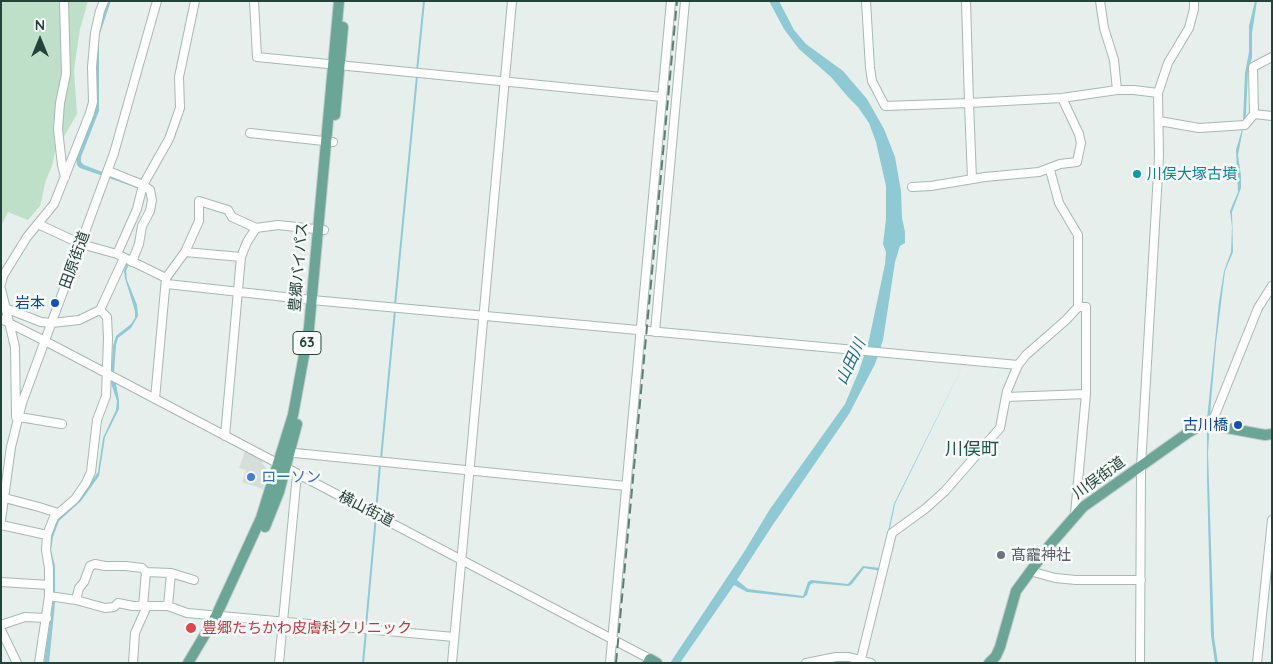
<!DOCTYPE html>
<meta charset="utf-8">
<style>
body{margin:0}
#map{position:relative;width:1273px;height:664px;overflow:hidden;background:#e6efeb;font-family:Quicksand,sans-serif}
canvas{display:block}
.frame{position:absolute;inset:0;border:2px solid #24423a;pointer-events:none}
.north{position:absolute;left:15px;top:15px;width:50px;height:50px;-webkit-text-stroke:4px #f7fbf9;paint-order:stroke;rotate:0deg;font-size:14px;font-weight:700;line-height:20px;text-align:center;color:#24423a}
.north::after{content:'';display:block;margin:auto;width:18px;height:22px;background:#24423a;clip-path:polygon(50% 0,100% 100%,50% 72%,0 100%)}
</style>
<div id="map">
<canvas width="1273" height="664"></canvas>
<div class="frame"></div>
<div class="north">N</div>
</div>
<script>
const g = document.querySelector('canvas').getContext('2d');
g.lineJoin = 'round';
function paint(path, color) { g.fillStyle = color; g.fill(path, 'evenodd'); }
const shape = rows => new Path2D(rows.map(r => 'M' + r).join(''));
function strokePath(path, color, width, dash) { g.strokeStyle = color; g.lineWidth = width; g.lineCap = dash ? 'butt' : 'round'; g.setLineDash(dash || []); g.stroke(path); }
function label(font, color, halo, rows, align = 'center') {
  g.font = font + ' Quicksand,"Noto Sans JP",sans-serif'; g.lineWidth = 5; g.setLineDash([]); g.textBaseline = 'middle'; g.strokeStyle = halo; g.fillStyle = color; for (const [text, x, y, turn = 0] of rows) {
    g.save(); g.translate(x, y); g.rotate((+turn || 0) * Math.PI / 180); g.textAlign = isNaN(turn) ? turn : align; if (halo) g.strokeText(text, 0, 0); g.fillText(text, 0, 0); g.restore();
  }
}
const built = shape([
 [245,451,264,460,262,463,267,470,263,489,242,482,246,470,239,468]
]);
const green = shape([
 [1,1,88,1,80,29,74,70,77,114,55,152,52,166,46,180,40,206,28,220,8,212,1,226]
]);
const water = shape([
 [108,1,111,1,99,36,99,111,81,157,81,162,84,165,147,189,151,199,134,253,126,271,127,280,137,305,138,316,131,328,118,338,116,345,114,373,119,400,119,409,105,437,99,476,81,501,59,521,53,537,51,550,55,566,55,603,49,663,44,663,53,602,52,566,49,550,51,535,58,518,80,498,98,472,103,438,116,410,117,401,111,383,113,346,116,336,131,324,135,318,135,311,125,278,124,271,134,244,139,223,145,212,149,199,149,195,146,191,80,168,77,165,76,158,95,112,97,35,103,13],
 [769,1,779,1,794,30,806,44,843,71,867,99,884,129,895,157,901,191,902,218,905,232,905,243,900,246,895,262,883,340,875,364,849,414,772,526,737,580,748,589,803,596,808,582,811,580,848,584,863,566,880,568,894,504,964,363,895,504,881,571,864,568,852,584,849,586,813,583,810,585,807,595,803,598,747,592,734,585,680,663,670,663,744,552,770,509,845,404,859,371,869,340,885,264,886,252,883,244,886,219,886,186,876,142,869,123,858,107,848,97,831,77,799,49,784,29],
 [1255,1,1257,1,1252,33,1252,58,1248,71,1246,113,1238,155,1241,176,1241,188,1232,212,1233,252,1225,271,1216,343,1211,402,1208,453,1214,637,1218,663,1215,663,1211,635,1207,478,1207,419,1219,302,1224,271,1231,252,1232,227,1230,211,1238,192,1236,150,1241,133,1243,122,1245,73,1249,52,1249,26]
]);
const stream = shape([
 [417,71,424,1],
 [395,305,417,76],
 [381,459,395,310],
 [376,512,380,464],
 [366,626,376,516],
 [363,663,366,631]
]);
const minor = shape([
 [64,1,66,74,60,103,58,129,62,165,65,177],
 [254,1,257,57,662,97],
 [866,1,870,68,872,81,885,106,969,103,972,179],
 [966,1,969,103,1062,98,1117,90,1134,90,1158,93,1168,63,1189,28,1194,9,1194,1],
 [1100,1,1104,28,1114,60,1117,90],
 [1254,114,1253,67,1272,57],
 [1159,121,1199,128,1245,125,1254,114,1272,116],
 [250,133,333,142],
 [108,171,143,185,150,190,152,200,150,211,142,226,139,244,132,262],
 [912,187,931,186,985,177,1039,172,1060,164,1077,162,1081,143,1079,134,1062,98],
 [38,224,81,244,117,254,166,278],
 [185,252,199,221,199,201,228,210,232,217,256,228],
 [117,254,137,209,143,185,169,139,180,108,179,77,195,1],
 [1,284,3,276,27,237,54,204,90,113,93,102,92,67,95,33,100,11,104,1],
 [167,284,312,300,1018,365],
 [1,289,15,347,16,417],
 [5,308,41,322,52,323,79,320,100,310],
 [1,319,45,341,650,659],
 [655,332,685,1],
 [1006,397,1086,394],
 [155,399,166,278,185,252,241,257,247,242,256,228,278,225,324,230],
 [19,417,62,424],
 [1211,425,1258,308,1272,286],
 [225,436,241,257],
 [285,452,626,486],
 [1,497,39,507,58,513],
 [1075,514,1086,394,1086,307,1078,307],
 [1,520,11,447,22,403,114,153,157,1],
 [1,525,47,535],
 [1030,571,1055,578,1076,580,1141,580],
 [1,582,49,585],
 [49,596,76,600,105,608,114,607,118,603,133,606,168,606,187,613,454,637],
 [76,600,79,588,84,582,90,566,95,564,105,566,126,566,142,568,146,572,171,573,194,580],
 [143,606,146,572],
 [168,606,171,573],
 [1,625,25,617,47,618],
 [1,630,17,663],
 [861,659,892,533,925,509,945,491,1000,428,1007,391,1018,365,1026,355,1066,320,1078,307,1078,235,1059,203,1050,170],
 [39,663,49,596,49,568,46,550,47,535,54,517,75,499,86,483,91,472,97,420,106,396,108,338,107,317,100,310,124,258],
 [133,663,135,633,147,606],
 [279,663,297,474],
 [452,663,512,1],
 [610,663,671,1],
 [806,663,836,657,849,657,871,663],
 [1140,663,1141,466,1159,156,1158,93],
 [1257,663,1272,520]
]);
const major = shape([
 [335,115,343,27],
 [265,527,279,492,297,424],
 [188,663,216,616,261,518,293,415,309,328,339,1],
 [648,663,650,659,657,663],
 [989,663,996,656,1000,647,1016,591,1049,546,1083,507,1189,432,1201,426,1211,425,1265,435,1272,434]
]);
const rail = shape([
 [616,663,677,1]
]);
const markers = [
 [1137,174,5,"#0f9aa8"],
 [55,303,5,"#1a4fb4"],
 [1238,425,5,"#1a4fb4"],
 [251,477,5,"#3f7fe0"],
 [1001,555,5,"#6b7280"],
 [191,628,6,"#e0444e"]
];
const shields = [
 [307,343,28]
];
const shieldNames = [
 ["63",307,343]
];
const cultureNames = [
 ["川俣大塚古墳",1147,174]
];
const streetNames = [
 ["田原街道",75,260,-70],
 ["豊郷バイパス",299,267,-85],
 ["川俣街道",1099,478,-36],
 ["横山街道",366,509,27]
];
const transitNames = [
 ["岩本",45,303],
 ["古川橋",1228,425]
];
const shopNames = [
 ["ローソン",261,477]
];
const worshipNames = [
 ["髙靇神社",1011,555]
];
const healthNames = [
 ["豊郷たちかわ皮膚科クリニック",202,628]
];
const waterNames = [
 ["山田川",851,362,-65]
];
const quarterNames = [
 ["川俣町",972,450]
];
paint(built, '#d4dfda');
paint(green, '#bfe0c8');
paint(water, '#8ec9d4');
strokePath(stream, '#8ec9d4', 2);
strokePath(minor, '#a8b8b2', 10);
strokePath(major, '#c2cac8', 12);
strokePath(minor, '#fff', 8);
strokePath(major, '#6aa596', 10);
strokePath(rail, '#5f7d75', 2, [10, 5]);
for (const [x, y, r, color] of markers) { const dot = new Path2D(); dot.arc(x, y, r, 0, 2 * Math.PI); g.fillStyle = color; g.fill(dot); strokePath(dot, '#f7fbf9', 2); }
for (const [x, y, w] of shields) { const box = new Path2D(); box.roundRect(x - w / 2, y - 11.5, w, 23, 4); g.fillStyle = '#f7fbf9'; g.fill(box); strokePath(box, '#24423a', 1); }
label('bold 14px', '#24423a', null, shieldNames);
label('15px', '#0d838f', '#f7fbf9', cultureNames, 'left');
label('15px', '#24423a', '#f7fbf9', streetNames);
label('15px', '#164399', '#f7fbf9', transitNames, 'right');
label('15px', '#366cbe', '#f7fbf9', shopNames, 'left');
label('15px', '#5b616d', '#f7fbf9', worshipNames, 'left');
label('15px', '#be3a42', '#f7fbf9', healthNames, 'left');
label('italic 16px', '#1c6f80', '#f7fbf9', waterNames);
label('18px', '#1f5548', '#f7fbf9', quarterNames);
</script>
